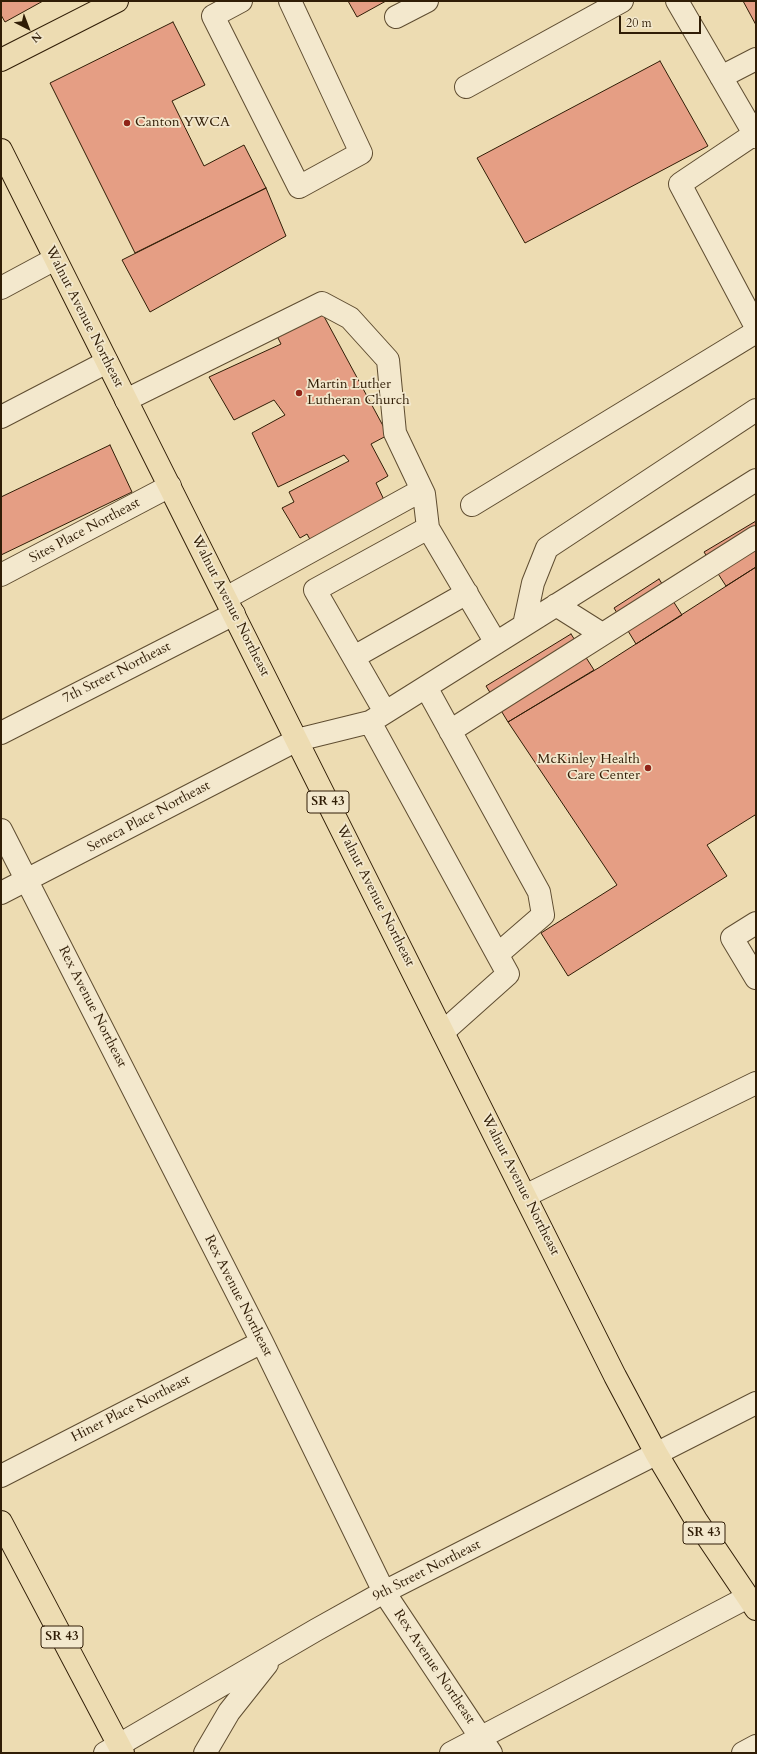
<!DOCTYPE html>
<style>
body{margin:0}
#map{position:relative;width:757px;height:1754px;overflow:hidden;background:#eddcb2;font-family:Cardo,serif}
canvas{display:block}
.frame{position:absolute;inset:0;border:2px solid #301d06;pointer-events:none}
.north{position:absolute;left:8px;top:8px;width:40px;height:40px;-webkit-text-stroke:3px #f3e8cd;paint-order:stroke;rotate:138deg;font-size:11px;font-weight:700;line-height:16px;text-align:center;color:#301d06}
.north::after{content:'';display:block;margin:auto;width:14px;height:18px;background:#301d06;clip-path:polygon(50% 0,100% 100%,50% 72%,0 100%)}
.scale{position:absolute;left:619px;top:16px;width:82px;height:18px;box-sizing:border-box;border:2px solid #301d06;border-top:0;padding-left:5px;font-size:12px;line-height:14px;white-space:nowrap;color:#301d06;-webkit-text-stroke:3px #f3e8cd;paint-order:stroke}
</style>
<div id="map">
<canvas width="757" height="1754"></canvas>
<div class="frame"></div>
<div class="north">N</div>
<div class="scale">20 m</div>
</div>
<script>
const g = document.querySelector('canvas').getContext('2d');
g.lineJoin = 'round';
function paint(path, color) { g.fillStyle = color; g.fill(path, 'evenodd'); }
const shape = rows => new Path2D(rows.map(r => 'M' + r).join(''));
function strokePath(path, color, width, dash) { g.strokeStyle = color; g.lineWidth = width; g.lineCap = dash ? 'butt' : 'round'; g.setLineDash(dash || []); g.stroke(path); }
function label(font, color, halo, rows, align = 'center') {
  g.font = font + ' Cardo,serif'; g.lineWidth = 3.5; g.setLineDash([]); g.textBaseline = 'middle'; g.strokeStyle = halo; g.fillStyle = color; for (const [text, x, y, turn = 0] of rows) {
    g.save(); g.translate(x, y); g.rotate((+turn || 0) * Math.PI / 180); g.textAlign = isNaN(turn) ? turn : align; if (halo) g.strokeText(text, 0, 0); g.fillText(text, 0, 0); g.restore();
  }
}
const building = shape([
 [1,1,43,1,5,22,1,15,1,1],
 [348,1,386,1,357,17,348,1],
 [743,1,756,1,756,25,743,1],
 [173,22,205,85,172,101,204,166,244,145,266,188,135,253,50,83,173,22],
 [660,61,708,146,525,243,477,158,660,61],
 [266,188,286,236,150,312,122,260,266,188],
 [320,309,388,435,371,444,388,476,376,483,386,504,313,545,307,534,300,538,282,508,294,502,289,492,349,461,344,455,278,487,252,433,285,415,274,400,234,420,209,377,281,344,275,332,320,309],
 [110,445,132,492,1,555,1,497,110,445],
 [756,521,756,567,726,586,704,552,756,521],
 [756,567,756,817,755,815,707,845,727,876,568,976,541,933,617,885,508,722,600,667,756,567],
 [659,579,682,615,636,644,614,608,659,579],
 [571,634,594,670,508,722,486,686,571,634]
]);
const minor = shape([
 [241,1,213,16,299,187,361,153,290,1],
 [677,1,756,137],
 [396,17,427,1],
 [721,77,756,59],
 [466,87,622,1],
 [756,133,680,184,756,327],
 [1,288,55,259],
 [126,400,322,303,350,318,388,360,395,433,424,494,428,528],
 [1,417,107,362],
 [472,505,756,332],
 [1,575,170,486],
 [226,598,422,490],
 [556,605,602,634],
 [524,625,533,583,547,548,756,410],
 [354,657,467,593],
 [426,687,539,892,543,915,498,954],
 [385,712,315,590,428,528,496,643],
 [370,722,508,974,443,1032],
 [450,731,756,537],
 [1,733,234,614],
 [1,830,262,1342,384,1592,491,1753],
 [1,893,297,740,370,722,756,480],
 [756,923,732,938,756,978],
 [525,1196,756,1083],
 [1,1476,262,1342],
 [105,1753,316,1630,384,1592,756,1403],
 [205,1753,229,1712,267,1664],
 [451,1753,748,1597],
 [743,1753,756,1746]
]);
const major = shape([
 [1,60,117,1],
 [1,150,615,1376,656,1453,696,1520,756,1609],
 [1,1522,123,1753]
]);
const markers = [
 [127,123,4,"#8f2418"],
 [299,393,4,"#8f2418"],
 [648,768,4,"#8f2418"]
];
const shields = [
 [328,802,42],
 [704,1533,42],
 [62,1637,42]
];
const shieldNames = [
 ["SR 43",328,802],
 ["SR 43",704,1533],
 ["SR 43",62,1637]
];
const poiNames = [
 ["Canton YWCA",135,123],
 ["Martin Luther",307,385],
 ["Lutheran Church",307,401],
 ["McKinley Health",640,760,"right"],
 ["Care Center",640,776,"right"]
];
const streetNames = [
 ["Walnut Avenue Northeast",84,317,63],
 ["Sites Place Northeast",85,531,-28],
 ["Walnut Avenue Northeast",230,606,63],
 ["7th Street Northeast",117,673,-27],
 ["Seneca Place Northeast",149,817,-28],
 ["Walnut Avenue Northeast",375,896,63],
 ["Rex Avenue Northeast",92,1007,63],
 ["Walnut Avenue Northeast",520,1185,63],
 ["Rex Avenue Northeast",238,1296,63],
 ["Hiner Place Northeast",131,1409,-27],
 ["9th Street Northeast",427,1571,-27],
 ["Rex Avenue Northeast",434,1667,56]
];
paint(building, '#e59e84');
strokePath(building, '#301d06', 1);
strokePath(minor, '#5f4d31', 24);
strokePath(major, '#301d06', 24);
strokePath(minor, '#f3e8cd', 22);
strokePath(major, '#eddcb2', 22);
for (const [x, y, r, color] of markers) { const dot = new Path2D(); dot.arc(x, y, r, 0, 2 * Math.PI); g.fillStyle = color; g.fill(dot); strokePath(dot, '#f3e8cd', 1.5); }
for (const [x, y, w] of shields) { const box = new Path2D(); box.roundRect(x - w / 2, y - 11, w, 22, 3); g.fillStyle = '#f3e8cd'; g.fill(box); strokePath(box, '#301d06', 1); }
label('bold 13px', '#301d06', null, shieldNames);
label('14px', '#301d06', '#f3e8cd', poiNames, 'left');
label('14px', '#301d06', '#f3e8cd', streetNames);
</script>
